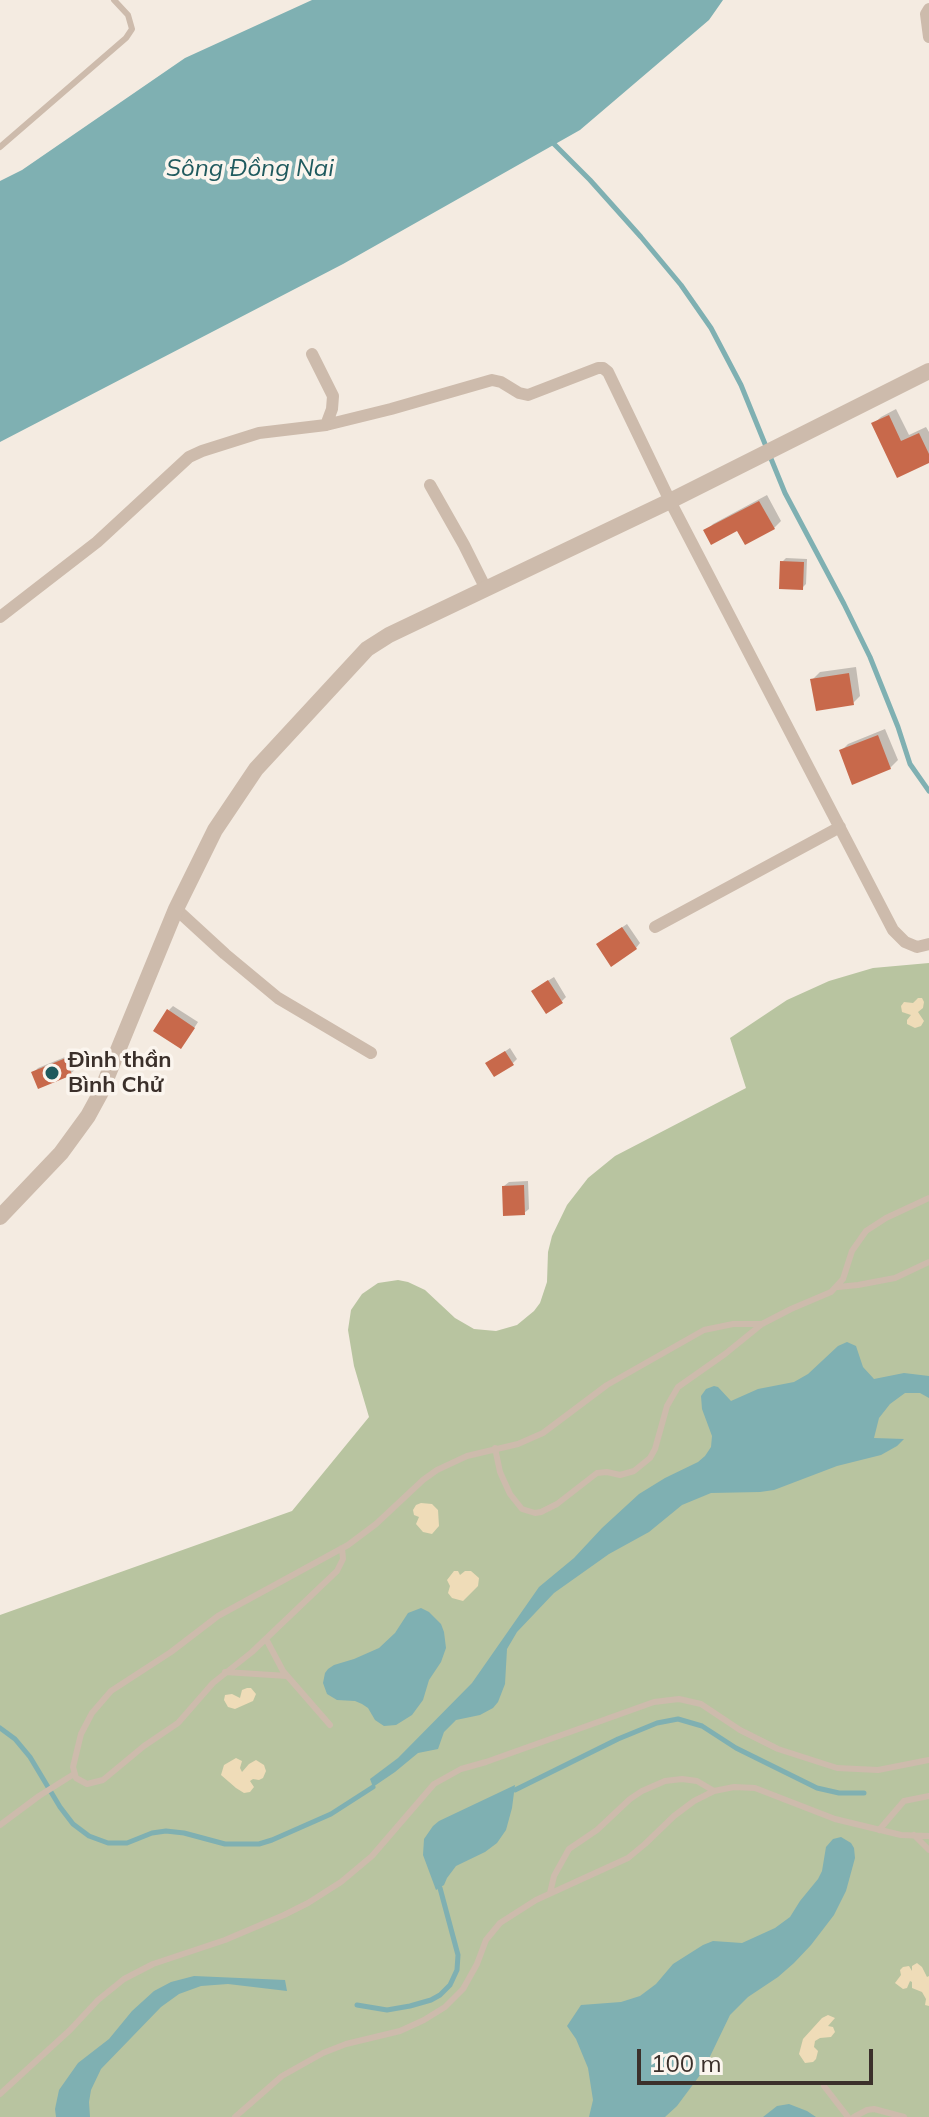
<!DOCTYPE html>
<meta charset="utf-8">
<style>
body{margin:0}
#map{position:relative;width:929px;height:2117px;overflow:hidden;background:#f4ebe1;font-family:Mulish,sans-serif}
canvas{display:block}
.scale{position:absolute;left:637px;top:2049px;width:236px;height:36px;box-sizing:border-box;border:4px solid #3b302b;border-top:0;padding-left:10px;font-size:24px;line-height:28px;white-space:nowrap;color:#3b302b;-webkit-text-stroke:6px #fbf5ee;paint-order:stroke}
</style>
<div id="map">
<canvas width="929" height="2117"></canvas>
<div class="scale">100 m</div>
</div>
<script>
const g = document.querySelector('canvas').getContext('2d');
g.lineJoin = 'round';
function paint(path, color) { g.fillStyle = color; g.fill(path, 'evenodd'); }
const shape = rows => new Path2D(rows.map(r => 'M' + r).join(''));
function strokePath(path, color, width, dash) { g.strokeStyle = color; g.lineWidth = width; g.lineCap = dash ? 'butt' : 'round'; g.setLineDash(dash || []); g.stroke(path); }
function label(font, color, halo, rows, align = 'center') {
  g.font = font + ' Mulish,sans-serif'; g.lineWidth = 7; g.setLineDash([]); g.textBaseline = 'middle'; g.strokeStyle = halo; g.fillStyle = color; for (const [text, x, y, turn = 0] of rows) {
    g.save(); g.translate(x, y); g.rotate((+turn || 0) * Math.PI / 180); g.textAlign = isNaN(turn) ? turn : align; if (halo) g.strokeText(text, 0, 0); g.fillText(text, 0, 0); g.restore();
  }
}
const green = shape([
 [929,963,929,2117,0,2117,0,1615,292,1511,369,1417,354,1366,348,1330,351,1310,362,1294,378,1283,398,1280,408,1282,425,1290,455,1318,474,1329,496,1331,517,1325,534,1311,540,1303,547,1282,548,1252,552,1236,567,1205,588,1178,615,1156,746,1088,730,1038,787,1000,829,981,873,968]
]);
const sand = shape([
 [918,998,922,998,924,1002,923,1008,918,1012,924,1021,921,1026,915,1028,907,1024,907,1020,911,1015,902,1012,901,1006,904,1002,913,1003],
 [421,1503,432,1504,438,1510,439,1526,432,1534,423,1532,416,1524,419,1517,414,1515,413,1510,416,1505],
 [454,1571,458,1571,460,1575,465,1571,471,1571,479,1578,478,1586,463,1601,452,1598,448,1593,450,1586,447,1580],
 [247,1688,251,1688,256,1694,253,1701,235,1709,228,1707,224,1700,225,1695,232,1694,240,1698,242,1690],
 [236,1758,242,1761,240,1768,242,1772,249,1764,256,1760,264,1765,266,1771,263,1778,259,1780,253,1779,250,1781,254,1787,250,1792,244,1793,236,1788,221,1775,224,1765],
 [917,1963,922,1967,927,1977,929,1976,929,2006,925,2005,926,1999,922,1992,912,1988,912,1982,910,1981,907,1988,903,1989,895,1983,901,1975,900,1970,903,1967,909,1966,912,1971,912,1966],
 [828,2015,835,2018,828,2026,833,2027,835,2032,831,2037,820,2038,815,2041,814,2047,818,2051,816,2059,813,2062,805,2063,799,2054,803,2039,822,2018]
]);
const water = shape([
 [312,0,723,0,709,20,580,130,343,264,0,442,0,181,22,170,185,58],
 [847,1342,856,1346,863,1367,874,1379,904,1373,929,1376,929,1398,920,1393,905,1393,890,1404,879,1418,874,1438,904,1439,897,1446,881,1455,837,1466,774,1490,760,1492,711,1493,682,1505,649,1532,609,1554,554,1593,517,1632,507,1649,505,1684,498,1702,493,1708,480,1715,456,1720,444,1732,438,1749,418,1753,395,1772,373,1787,370,1779,398,1758,472,1683,539,1587,574,1558,602,1528,639,1494,665,1478,698,1462,705,1456,711,1447,712,1436,702,1409,701,1396,706,1389,714,1386,718,1387,731,1401,758,1389,794,1382,808,1374,838,1346],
 [421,1608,429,1612,441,1624,444,1632,446,1648,441,1662,429,1680,423,1700,412,1715,396,1725,384,1726,375,1720,368,1708,362,1704,355,1701,337,1700,327,1694,323,1683,325,1673,328,1669,334,1665,354,1659,379,1648,395,1633,408,1613],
 [515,1785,512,1808,506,1830,497,1843,485,1852,456,1866,447,1878,444,1885,436,1890,423,1855,424,1839,433,1826,439,1821],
 [841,1837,851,1843,854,1848,855,1858,846,1891,834,1915,811,1945,794,1963,778,1977,748,1997,730,2015,703,2071,677,2106,665,2117,589,2117,593,2100,588,2068,576,2039,567,2026,581,2005,621,2002,640,1996,656,1984,673,1964,703,1945,713,1941,742,1943,775,1928,790,1917,800,1901,818,1879,822,1871,826,1847,833,1839],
 [194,1976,285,1980,287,1991,228,1984,201,1986,179,1994,161,2007,101,2069,91,2090,89,2102,90,2117,56,2117,55,2109,59,2090,78,2063,109,2039,132,2011,154,1991,171,1982],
 [789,2104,807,2111,816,2117,763,2117,777,2106]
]);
const shadow = shape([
 [896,409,909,435,926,427,929,432,929,461,873,424,881,417],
 [767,495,781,521,774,528,706,531,713,524],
 [786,558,807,559,806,584,802,588,782,562],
 [856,667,860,696,853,703,812,680,820,672],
 [885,729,898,760,890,768,841,751,848,744],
 [627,924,640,943,636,948,598,944],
 [554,977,566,997,562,1001,538,987],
 [173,1006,198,1022,185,1042,169,1010],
 [510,1048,517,1059,513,1063,488,1063],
 [70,1055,76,1069,71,1073,34,1072,38,1068],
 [528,1181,529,1209,524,1213,504,1186,509,1182]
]);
const stream = shape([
 [552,142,590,180,641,237,681,285,711,328,741,385,785,493,844,604,870,657,898,727,910,764,929,791],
 [0,1728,15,1739,30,1757,60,1807,73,1824,89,1836,108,1843,127,1843,152,1833,166,1831,184,1833,225,1844,259,1844,272,1840,331,1814,373,1787],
 [515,1790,618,1739,657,1723,678,1719,702,1726,736,1748,817,1788,839,1793,864,1793],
 [357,2005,387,2010,410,2006,431,2000,440,1995,450,1985,457,1970,458,1955,440,1888]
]);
const building = shape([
 [889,415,901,441,919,433,929,454,929,463,897,478,871,423],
 [759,501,775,529,745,545,737,531,711,545,703,530],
 [780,561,804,562,803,590,779,589],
 [849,673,854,705,816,711,810,679],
 [878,735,891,769,852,785,839,750],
 [622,927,637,949,611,967,596,944],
 [548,980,563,1003,546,1014,531,991],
 [167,1009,195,1028,181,1049,153,1031],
 [505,1051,514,1065,494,1077,485,1063],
 [66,1058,72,1075,38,1089,31,1072],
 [524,1185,525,1215,503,1216,502,1186]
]);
const service = shape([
 [0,147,126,38,132,29,128,15,114,0],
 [838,1287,858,1285,895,1278,929,1262],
 [495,1448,500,1472,510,1494,522,1509,535,1513,541,1512,557,1504,597,1473,607,1472,620,1475,634,1471,650,1458,655,1449,667,1406,678,1387,725,1354,762,1324,791,1309,831,1292,843,1279,852,1251,866,1231,886,1218,929,1198],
 [342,1548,343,1559,337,1571,252,1652,213,1683,178,1723,144,1746,103,1780,87,1784,76,1778,73,1767,81,1734,92,1713,111,1691,171,1652,218,1616,348,1545,376,1524,423,1480,437,1470,467,1456,518,1444,543,1433,607,1385,704,1330,733,1324,762,1324],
 [266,1639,283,1671,330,1725],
 [225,1672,287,1676],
 [0,1825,39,1796,74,1774],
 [879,1830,904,1801,929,1796],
 [914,1835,929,1850],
 [550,1893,554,1876,569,1849,597,1830,630,1799,642,1791,665,1781,682,1779,697,1781,714,1791],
 [824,2086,848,2117],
 [0,2094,70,2030,98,2000,124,1979,153,1964,225,1940,284,1915,308,1903,341,1882,372,1856,434,1784,461,1769,486,1762,654,1702,679,1699,701,1704,740,1730,778,1749,837,1768,878,1770,929,1760],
 [235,2117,282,2076,323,2053,346,2044,400,2031,424,2020,445,2007,463,1989,477,1964,486,1940,500,1923,536,1900,628,1858,645,1844,674,1816,694,1801,714,1791,734,1787,755,1788,835,1819,901,1835,929,1836],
 [854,2117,867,2110,874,2109,904,2117]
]);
const minor = shape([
 [929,9,926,14,929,37],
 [312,354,333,396,332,409,326,425],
 [430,485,464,545,485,587],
 [0,617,97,542,189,457,202,451,259,433,326,425,391,409,492,380,501,382,519,393,528,395,598,368,603,368,608,372,670,501,893,930,905,942,917,947,929,944],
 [176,909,225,954,278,998,371,1053],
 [655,927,840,827]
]);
const tertiary = shape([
 [0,1217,61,1153,88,1116,100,1094,176,909,215,830,256,769,367,649,389,635,670,501,929,371]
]);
const markers = [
 [52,1073,8,"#1f5a5e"]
];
const poiNames = [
 ["Đình thần",68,1060],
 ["Bình Chử",68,1085]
];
const waterNames = [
 ["Sông Đồng Nai",250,169]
];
paint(green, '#b8c4a0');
paint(sand, '#efdcb8');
paint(water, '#7fb0b2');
paint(shadow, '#0003');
strokePath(stream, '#7fb0b2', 5);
paint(building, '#c8694b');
strokePath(service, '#cdbbac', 6);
strokePath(minor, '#cdbbac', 12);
strokePath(tertiary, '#cdbbac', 16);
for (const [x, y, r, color] of markers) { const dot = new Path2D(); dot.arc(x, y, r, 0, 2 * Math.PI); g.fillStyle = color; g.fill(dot); strokePath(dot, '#fbf5ee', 3); }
label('bold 22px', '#3b302b', '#fbf5ee', poiNames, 'left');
label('italic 24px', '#1f5a5e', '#fbf5ee', waterNames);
</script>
